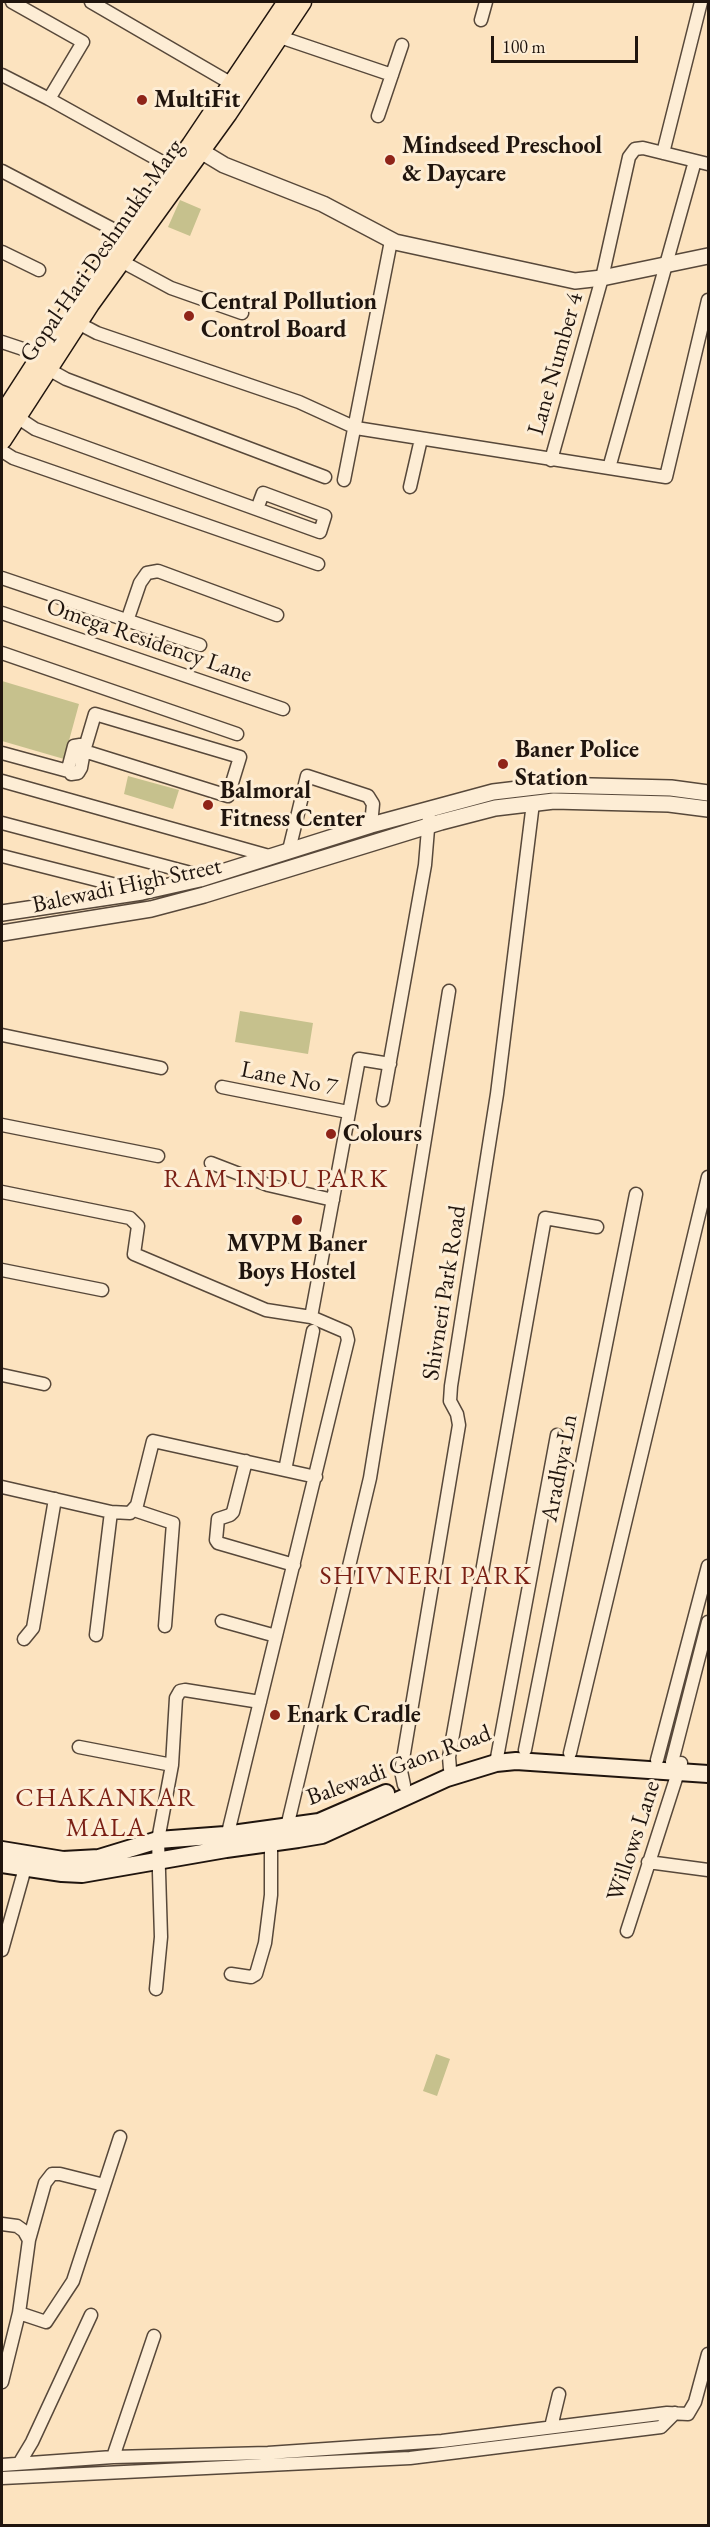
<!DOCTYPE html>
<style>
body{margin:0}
#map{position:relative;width:710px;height:2527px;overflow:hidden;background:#fce3bf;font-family:"EB Garamond",serif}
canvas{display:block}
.frame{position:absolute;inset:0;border:3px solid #20150e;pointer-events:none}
.scale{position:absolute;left:491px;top:36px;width:147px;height:27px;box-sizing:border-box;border:3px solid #20150e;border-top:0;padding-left:8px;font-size:18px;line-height:21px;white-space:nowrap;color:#20150e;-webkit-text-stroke:4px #fdedd5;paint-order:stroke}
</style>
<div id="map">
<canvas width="710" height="2527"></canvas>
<div class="frame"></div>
<div class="scale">100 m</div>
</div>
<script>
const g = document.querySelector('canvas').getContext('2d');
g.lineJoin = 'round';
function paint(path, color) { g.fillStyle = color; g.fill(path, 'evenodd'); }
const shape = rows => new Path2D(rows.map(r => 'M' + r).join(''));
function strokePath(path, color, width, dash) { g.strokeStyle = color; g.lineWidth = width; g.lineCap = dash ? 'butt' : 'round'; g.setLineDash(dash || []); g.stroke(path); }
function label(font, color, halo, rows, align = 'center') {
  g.font = font + ' "EB Garamond",serif'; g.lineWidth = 6; g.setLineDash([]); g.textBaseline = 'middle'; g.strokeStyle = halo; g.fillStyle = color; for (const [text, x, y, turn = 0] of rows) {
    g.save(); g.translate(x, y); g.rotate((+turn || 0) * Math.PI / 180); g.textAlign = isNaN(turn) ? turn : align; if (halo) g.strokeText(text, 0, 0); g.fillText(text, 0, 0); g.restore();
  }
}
const green = shape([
 [180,200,201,209,190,236,168,227],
 [2,681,79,704,64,759,2,741],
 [128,776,179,790,173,809,124,794],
 [240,1011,313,1023,308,1054,235,1042],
 [436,2054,450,2059,437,2096,423,2091]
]);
const minor = shape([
 [12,2,83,42,49,99,173,168],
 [91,2,232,84],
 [481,20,486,2],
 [280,37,392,75],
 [2,75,49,99],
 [378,116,402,45],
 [663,153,701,2],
 [2,171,124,235],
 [2,252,39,270],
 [121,261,171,288,242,313],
 [78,323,97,333,299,402,356,428,666,477,708,300],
 [2,342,41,355],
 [48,369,66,379,325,477],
 [17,417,35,429,320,532,325,516,263,493,257,509],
 [2,451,13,458,318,564],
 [551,460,602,278,629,157,635,149,643,148,708,164],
 [609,468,695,161],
 [344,480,391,241],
 [410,487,421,439],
 [2,578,200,645],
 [2,613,283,709],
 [127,621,140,583,147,573,158,571,277,615],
 [2,653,237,734],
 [95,714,240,757,228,796,84,751,95,714],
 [80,745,84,751,81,768,78,773,71,774,68,769,74,746,80,745],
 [2,753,68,771],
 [2,781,269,856],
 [2,823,206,877],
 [289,850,307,776,368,796,373,804,371,825],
 [2,856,140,891],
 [2,1035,161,1068],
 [222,1087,348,1112],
 [383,1100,425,865,429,817],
 [2,1125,158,1156],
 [211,1163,268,1185,333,1200],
 [2,1192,130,1218,138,1226,134,1254,266,1310,311,1317,346,1332,348,1340,226,1841],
 [2,1270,102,1290],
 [311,1317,359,1059,390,1064],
 [2,1375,44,1384],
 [246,1461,233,1512,230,1515,218,1519,216,1540,218,1543,294,1565],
 [285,1470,313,1331],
 [2,1487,111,1512,130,1513,137,1505,153,1441,316,1477],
 [134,1510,173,1523,165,1626],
 [222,1621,276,1636],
 [96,1635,111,1512],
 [24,1639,33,1628,55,1499],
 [79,1747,172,1765],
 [525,1750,636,1194],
 [570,1753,708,1177],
 [657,1760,708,1566],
 [672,1762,708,1622],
 [496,1763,557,1435],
 [450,1769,449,1757,545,1218,597,1227],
 [404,1785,401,1771,459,1425,457,1414,450,1401,451,1386,497,1094,533,803],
 [287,1827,370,1478,449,991],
 [648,1862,708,1870],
 [627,1931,681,1763],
 [2,1950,25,1868],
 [231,1974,251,1977,256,1974,265,1943,271,1895,271,1843],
 [156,1989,161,1937,158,1840,172,1765,176,1698,180,1691,185,1690,260,1702],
 [2,2224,17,2226,24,2231,29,2240,19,2313,2,2382],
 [29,2240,45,2183,52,2174,60,2174,104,2185],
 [19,2313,46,2322,73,2281,120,2137],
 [551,2427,559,2394],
 [113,2457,154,2336],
 [20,2462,32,2442,91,2315],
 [2,2465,113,2457,268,2453,442,2441,667,2413,688,2414,695,2402,708,2354],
 [2,2478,410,2458,661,2427,675,2413]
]);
const tertiary = shape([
 [191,145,224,165,323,204,395,242,575,281,602,278,708,256],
 [2,913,142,892,200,879,371,825,493,792,552,785,671,788,708,793],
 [2,933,151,909,204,895,441,822,495,808,554,801,669,804,708,809]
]);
const secondary = shape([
 [2,1850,63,1860,99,1858,158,1840,225,1835,319,1822,386,1793],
 [2,1864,62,1873,82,1874,226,1849,298,1839,322,1835,447,1778,496,1763,516,1761,708,1774]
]);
const primary = shape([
 [2,416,79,297,191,145,287,2],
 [2,440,90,304,228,113,302,2]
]);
const markers = [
 [142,100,6,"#8f2418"],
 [390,160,6,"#8f2418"],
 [189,316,6,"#8f2418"],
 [503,764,6,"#8f2418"],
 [208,805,6,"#8f2418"],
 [331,1134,6,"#8f2418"],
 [297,1220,6,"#8f2418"],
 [275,1715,6,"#8f2418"]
];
const poiNames = [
 ["MultiFit",154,100],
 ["Mindseed Preschool",402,146],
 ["& Daycare",402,174],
 ["Central Pollution",201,302],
 ["Control Board",201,330],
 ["Baner Police",515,750],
 ["Station",515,778],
 ["Balmoral",220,791],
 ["Fitness Center",220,819],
 ["Colours",343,1134],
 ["MVPM Baner",297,1244,"center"],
 ["Boys Hostel",297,1272,"center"],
 ["Enark Cradle",287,1715]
];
const streetNames = [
 ["Gopal Hari Deshmukh Marg",102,251,-55],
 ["Lane Number 4",556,364,-74],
 ["Omega Residency Lane",149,641,19],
 ["Balewadi High Street",127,886,-12],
 ["Lane No 7",289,1079,11],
 ["Shivneri Park Road",445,1293,-81],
 ["Aradhya Ln",560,1468,-79],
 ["Balewadi Gaon Road",399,1766,-20],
 ["Willows Lane",634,1841,-72]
];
const neighbourhoodNames = [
 ["RAM INDU PARK",276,1180],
 ["SHIVNERI PARK",426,1577],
 ["CHAKANKAR",106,1799],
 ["MALA",106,1829]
];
paint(green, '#c6c18d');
strokePath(minor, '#57483a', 15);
strokePath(tertiary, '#57483a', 18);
strokePath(secondary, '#20150e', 20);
strokePath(primary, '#20150e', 21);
strokePath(minor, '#fdedd5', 12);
strokePath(tertiary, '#fdedd5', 15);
strokePath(secondary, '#fdedd5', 16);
strokePath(primary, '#fce3bf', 18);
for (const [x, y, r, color] of markers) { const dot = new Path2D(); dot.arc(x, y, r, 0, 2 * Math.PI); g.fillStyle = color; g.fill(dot); strokePath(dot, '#fdedd5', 2); }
label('bold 24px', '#20150e', '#fdedd5', poiNames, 'left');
label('24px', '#20150e', '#fdedd5', streetNames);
g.letterSpacing = '1.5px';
label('26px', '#7a1f14', '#fdedd5', neighbourhoodNames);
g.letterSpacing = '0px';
</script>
